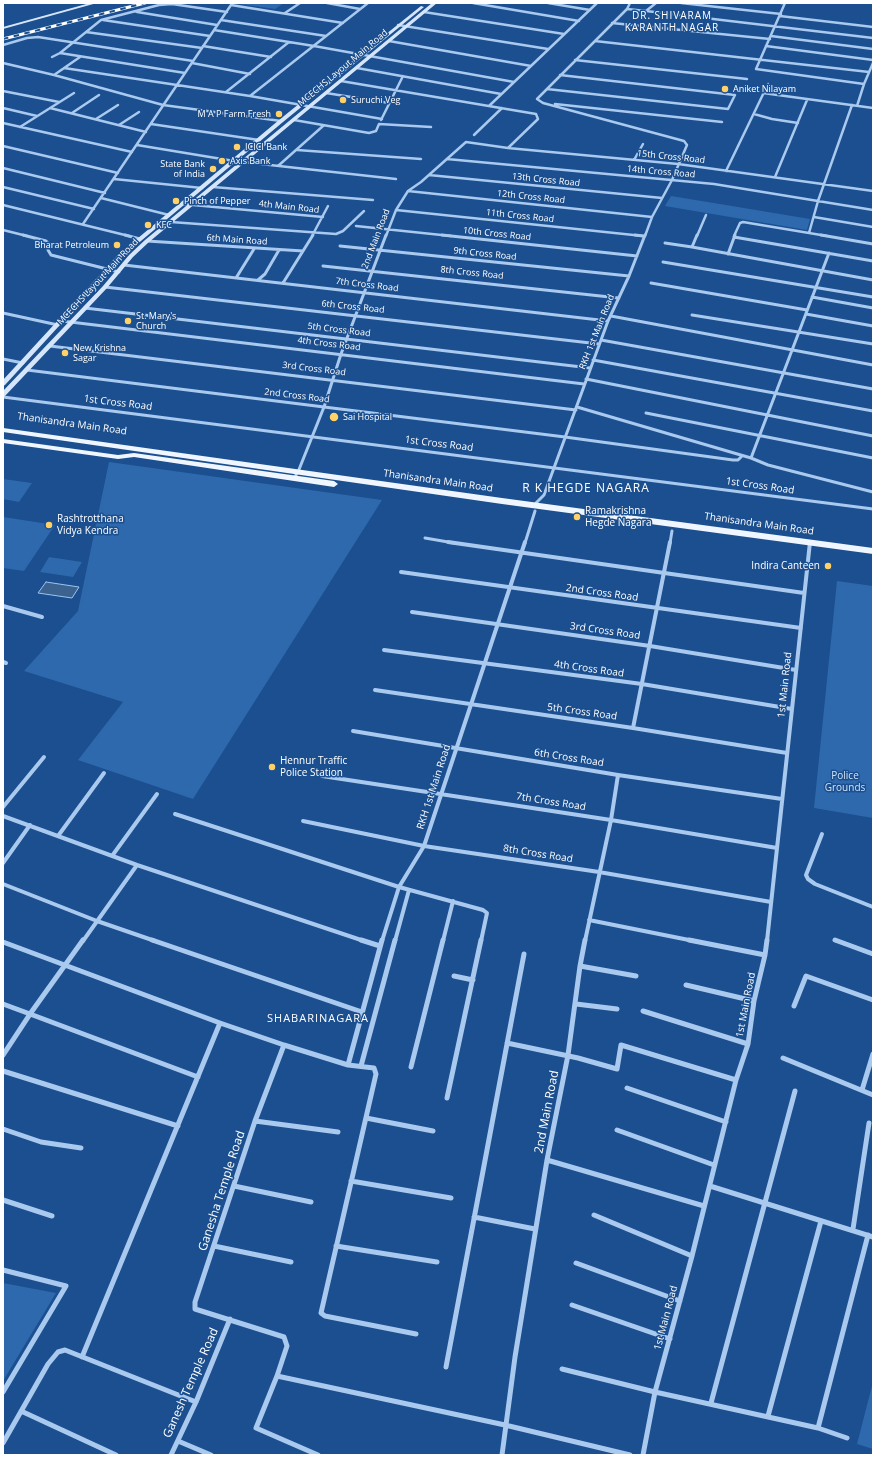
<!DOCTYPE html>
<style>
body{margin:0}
#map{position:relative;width:876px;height:1458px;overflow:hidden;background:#1b4f8f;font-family:"Open Sans",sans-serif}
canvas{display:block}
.frame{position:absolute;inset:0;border:4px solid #fff;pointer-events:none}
</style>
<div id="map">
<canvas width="876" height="1458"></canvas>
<div class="frame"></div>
</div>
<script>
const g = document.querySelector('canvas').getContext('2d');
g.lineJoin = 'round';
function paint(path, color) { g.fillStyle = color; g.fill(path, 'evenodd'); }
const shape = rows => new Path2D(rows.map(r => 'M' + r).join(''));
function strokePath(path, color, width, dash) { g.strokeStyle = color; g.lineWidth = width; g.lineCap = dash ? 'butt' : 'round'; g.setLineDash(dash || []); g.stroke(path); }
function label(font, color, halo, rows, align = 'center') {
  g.font = font + ' "Open Sans",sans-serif'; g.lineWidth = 3; g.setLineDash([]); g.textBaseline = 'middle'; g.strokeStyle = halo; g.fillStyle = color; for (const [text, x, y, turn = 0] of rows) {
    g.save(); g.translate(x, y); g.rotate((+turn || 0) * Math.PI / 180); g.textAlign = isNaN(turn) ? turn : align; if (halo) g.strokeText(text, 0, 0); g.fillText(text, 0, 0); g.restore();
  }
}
const green = shape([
 [233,3,284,3,275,9],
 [671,196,732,206,810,219,807,230,665,206],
 [109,462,382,500,193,799,78,760,123,702,24,671,78,611],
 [3,479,32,483,19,502,3,499],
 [3,517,55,525,24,571,3,568],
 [49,557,82,562,73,577,40,572],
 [837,581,873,586,873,818,814,808],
 [3,1283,56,1293,3,1381],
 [873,1382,873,1449,857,1444]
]);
const water = shape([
 [46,582,79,587,72,598,38,593,46,582]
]);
const streetFar3 = shape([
 [327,3,360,9],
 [473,3,579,21],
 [548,3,590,10],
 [630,3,627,9,537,99,543,103,684,141,687,145,672,180,652,217,645,236],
 [681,3,781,14],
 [781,3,785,3,756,69,864,84,857,106],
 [627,9,646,11,656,3],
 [646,11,873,38],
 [137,12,217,25],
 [424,12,564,34],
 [285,13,300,3],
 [780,16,873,27],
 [103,20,210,36],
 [221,20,326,36],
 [612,23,770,39],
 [398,25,548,49],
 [214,30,314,46,514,82],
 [86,32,202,48],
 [771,36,873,49],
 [389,41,531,66],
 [595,41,869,72],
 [3,45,27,38,38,37,193,61],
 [203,46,271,57],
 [766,46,873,60],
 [52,57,60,53],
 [575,60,747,79],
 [3,63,54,75,163,105,281,121],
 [192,63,250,74],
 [64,68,250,96,382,119],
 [357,68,501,94],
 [185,73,60,53,101,20,159,5,172,4,227,12],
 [54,75,80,57],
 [341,81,536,114,538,119,508,148],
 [864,84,873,63],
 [547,89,728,109,735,95,560,75],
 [3,91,59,102],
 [226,92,289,42],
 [326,93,389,103],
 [763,93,873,108],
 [250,96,368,3],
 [555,104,722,122],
 [489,106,597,3],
 [3,108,37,116],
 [50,108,146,132],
 [72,113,99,95],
 [754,114,772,119,798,123],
 [96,119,118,105],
 [294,120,369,133,376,131,379,124,431,127],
 [381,120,403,76],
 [3,123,132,152],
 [151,124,259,140],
 [119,125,139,112],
 [20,127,74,93],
 [474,135,502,108],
 [137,145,234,161],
 [3,146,118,173],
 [297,150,421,159],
 [447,159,714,184,873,210],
 [634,160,643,144],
 [243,162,396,179],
 [278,166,323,126],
 [3,168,105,193],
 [726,171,768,84],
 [429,175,662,198],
 [775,177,807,100],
 [114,179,202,188],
 [3,187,94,209],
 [213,187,373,200],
 [408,191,652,217],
 [101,198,169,215],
 [182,204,323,217],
 [3,205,129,236],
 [396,210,643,236],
 [814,217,873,227],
 [171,222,336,234,343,231,364,211],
 [83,224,231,5,343,23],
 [356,226,451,236],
 [3,230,27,236],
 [809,233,818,201,852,105],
 [312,236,328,206],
 [386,236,396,210,408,191,421,182,466,142,508,148,678,164,873,191],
 [697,236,706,215],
 [734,236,740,223,743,222,827,236]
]);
const streetFar2 = shape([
 [23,235,46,241,49,244,48,250,51,255,119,272],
 [125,235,140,239],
 [442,235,637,256],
 [635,235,643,236],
 [697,235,692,247,873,280],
 [821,235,873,244],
 [734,237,873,261],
 [147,241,303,251],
 [665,243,692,247],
 [340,246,629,276],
 [829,253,751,458,768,465,873,492],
 [728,254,735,235],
 [663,262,873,297],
 [124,265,608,321],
 [323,266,619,298],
 [236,278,254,249],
 [258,280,265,274,279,250],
 [283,283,313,235],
 [651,283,807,310],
 [105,287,599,344],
 [812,297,873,308],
 [85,308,590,368],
 [3,313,58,325],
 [806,314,873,326],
 [692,315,873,344],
 [611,316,873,365],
 [62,321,584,384],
 [601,340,873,389],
 [50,346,576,410],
 [3,359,23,363],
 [593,360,873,411],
 [27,370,565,437,733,460,738,460,742,456],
 [586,379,873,436],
 [3,397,873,509],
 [577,407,751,458],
 [646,413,873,458],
 [294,478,298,472,324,407,341,354,386,235],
 [534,505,544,495,608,321,629,276,645,235],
 [425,538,454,543],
 [525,543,535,511],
 [670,543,672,531]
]);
const streetFar1 = shape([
 [448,542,804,593],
 [401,572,801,628],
 [3,606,42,617],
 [412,612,650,646,796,670],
 [384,650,642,684,792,709],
 [3,662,6,663],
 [375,690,633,728,787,753],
 [633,728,670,542],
 [353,731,618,775,782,799],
 [322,776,611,820,777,848],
 [3,807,44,757],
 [175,814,399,887,483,910,487,913,481,941],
 [3,816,137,865,364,941],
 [303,821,424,846,599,872,771,902],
 [822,834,806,875,808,879,815,884,873,907],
 [58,836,104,773],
 [112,856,157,794],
 [3,863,30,825],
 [3,884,97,921,155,941],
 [589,920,694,941],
 [835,940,837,941],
 [83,941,137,865],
 [382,941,399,887,424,846,525,542],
 [395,941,409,890],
 [443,941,453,901],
 [585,941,611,820,618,775],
 [767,941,810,542]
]);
const street = shape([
 [83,940,30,1014,198,1077],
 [152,940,362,1012],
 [361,940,380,946],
 [689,940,765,955],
 [835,940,873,954],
 [3,942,220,1023,284,1045,348,1065,374,1068,376,1074,321,1313,325,1316,416,1334],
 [580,966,636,976],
 [454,976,473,980],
 [686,985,754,1001],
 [3,1004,30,1014,3,1055],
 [576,1004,617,1009],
 [794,1006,806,976,873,1000],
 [643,1011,748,1044],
 [507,1043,578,1058,617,1069,621,1045,736,1080],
 [284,1045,255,1121,195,1302,195,1309,284,1337,287,1346,277,1376,505,1425,630,1455],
 [783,1058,873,1095],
 [348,1065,382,940],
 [361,1066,395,940],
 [411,1067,443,940],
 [3,1071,178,1126],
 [627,1088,726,1122],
 [862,1090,873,1054],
 [447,1098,481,940],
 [366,1118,433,1131],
 [255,1121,338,1132],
 [3,1129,41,1142,81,1148],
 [617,1130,714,1165],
 [547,1160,704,1206],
 [351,1181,451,1198],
 [234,1186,311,1202],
 [710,1186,873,1237],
 [3,1200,52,1216],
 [594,1215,692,1256],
 [474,1217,535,1229],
 [853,1229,869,1123],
 [214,1246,291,1262],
 [336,1246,437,1262],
 [576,1263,680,1301],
 [3,1270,66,1286,3,1392],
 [572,1305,670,1339],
 [82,1357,220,1023],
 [446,1367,524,954],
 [562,1369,655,1392,818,1428,847,1438],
 [277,1376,256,1428,318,1455],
 [711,1403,795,1091],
 [21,1411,116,1455],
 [768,1416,821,1221],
 [818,1428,868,1235],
 [178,1441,211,1455],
 [3,1443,48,1364,58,1352,65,1350,196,1402],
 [171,1455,196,1402,230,1319],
 [502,1455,515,1357,547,1160,568,1055,580,966,585,940],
 [643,1455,655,1392,692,1256,736,1080,748,1044,754,1001,765,955,767,940]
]);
const secondary = shape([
 [90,3,97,3,3,29,3,27,90,3],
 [432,3,437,3,149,242,133,257,107,288,5,396,3,397,3,391,103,286,129,255,145,240,432,3],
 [421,6,424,7,283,122,123,256,5,385,3,386,3,380,119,254,279,120,421,6]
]);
const primary = shape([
 [3,428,502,498,873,548,873,554,502,504,3,432,3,428],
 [3,439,118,455,134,453,334,481,338,484,334,487,134,457,118,459,3,443,3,439]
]);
const rail = shape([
 [3,39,145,3]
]);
const markers = [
 [725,89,4,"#ffd166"],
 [343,100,4,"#ffd166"],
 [279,114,4,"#ffd166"],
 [237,147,4,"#ffd166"],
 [222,161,4,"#ffd166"],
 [213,169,4,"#ffd166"],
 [176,201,4,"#ffd166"],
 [148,225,4,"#ffd166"],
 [117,245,4,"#ffd166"],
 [128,321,4,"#ffd166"],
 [65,353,4,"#ffd166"],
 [334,417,5,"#ffd166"],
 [577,517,4,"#ffd166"],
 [49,525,4,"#ffd166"],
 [828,566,4,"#ffd166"],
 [272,767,4,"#ffd166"]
];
const farStreetnames = [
 ["MCECHS Layout Main Road",343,68,-40],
 ["15th Cross Road",671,157,6],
 ["14th Cross Road",661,172,5],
 ["13th Cross Road",546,180,6],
 ["12th Cross Road",531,197,6],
 ["4th Main Road",289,207,6],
 ["11th Cross Road",520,216,6],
 ["10th Cross Road",497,234,6],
 ["2nd Main Road",376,239,-69],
 ["6th Main Road",237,240,4],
 ["9th Cross Road",485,254,6],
 ["8th Cross Road",472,273,6],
 ["MCECHS Layout Main Road",98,282,-47],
 ["7th Cross Road",367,285,7],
 ["6th Cross Road",353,307,6],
 ["5th Cross Road",339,330,7],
 ["RKH 1st Main Road",597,332,-68],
 ["4th Cross Road",329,344,7],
 ["3rd Cross Road",314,369,7],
 ["2nd Cross Road",297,396,7]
];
const farPoinames = [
 ["Aniket Nilayam",733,89],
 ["Suruchi Veg",351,100],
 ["M A P Farm Fresh",271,114,"right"],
 ["ICICI Bank",245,147],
 ["Axis Bank",230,161],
 ["State Bank",205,164,"right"],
 ["of India",205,174,"right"],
 ["Pinch of Pepper",184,201],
 ["KFC",156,225],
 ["Bharat Petroleum",109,245,"right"],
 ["St. Mary's",136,316],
 ["Church",136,326],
 ["New Krishna",73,348],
 ["Sagar",73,358],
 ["Sai Hospital",343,417]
];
const farQuarternames = [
 ["DR. SHIVARAM",672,16],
 ["KARANTH NAGAR",672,28]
];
const streetNames = [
 ["1st Cross Road",118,403,7],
 ["Thanisandra Main Road",72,424,8],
 ["1st Cross Road",439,444,7],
 ["Thanisandra Main Road",438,481,8],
 ["1st Cross Road",760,486,8],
 ["Thanisandra Main Road",759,524,8],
 ["2nd Cross Road",602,593,8],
 ["3rd Cross Road",605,631,8],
 ["4th Cross Road",589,669,8],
 ["1st Main Road",785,685,-84],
 ["5th Cross Road",582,712,8],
 ["6th Cross Road",569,758,9],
 ["RKH 1st Main Road",434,787,-72],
 ["7th Cross Road",551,802,9],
 ["8th Cross Road",538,854,9],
 ["1st Main Road",746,1005,-79],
 ["1st Main Road",666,1318,-75]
];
const poiNames = [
 ["Ramakrishna",585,511],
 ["Hegde Nagara",585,523],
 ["Rashtrotthana",57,519],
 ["Vidya Kendra",57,531],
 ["Indira Canteen",820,566,"right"],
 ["Hennur Traffic",280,761],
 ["Police Station",280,773]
];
const parkNames = [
 ["Police",845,776],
 ["Grounds",845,788]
];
const neighbourhoodNames = [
 ["SHABARINAGARA",318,1019]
];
const quarterNames = [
 ["R K HEGDE NAGARA",586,489]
];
const nearStreetnames = [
 ["2nd Main Road",547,1112,-79],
 ["Ganesha Temple Road",222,1191,-72],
 ["Ganesh Temple Road",191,1383,-66]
];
paint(green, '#2e69ad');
paint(water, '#3c6290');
strokePath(water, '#9cc4f0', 1);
strokePath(streetFar3, '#a9c9ee', 2.5);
strokePath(streetFar2, '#a9c9ee', 3);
strokePath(streetFar1, '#a9c9ee', 4);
strokePath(street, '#a9c9ee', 5);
paint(secondary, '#d6e6fa');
paint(primary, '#f0f6ff');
strokePath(rail, '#fff', 3);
strokePath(rail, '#1b4f8f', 2, [5.5]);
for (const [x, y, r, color] of markers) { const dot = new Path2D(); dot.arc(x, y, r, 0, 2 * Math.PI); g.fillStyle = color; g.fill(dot); strokePath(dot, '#1b4f8f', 1.5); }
label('9px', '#fff', '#1b4f8f', farStreetnames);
label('9px', '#fff', '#1b4f8f', farPoinames, 'left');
g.letterSpacing = '1px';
label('10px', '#fff', '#1b4f8f', farQuarternames);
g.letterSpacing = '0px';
label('10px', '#fff', '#1b4f8f', streetNames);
label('10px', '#fff', '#1b4f8f', poiNames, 'left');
label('10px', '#cfe3fa', '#1b4f8f', parkNames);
g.letterSpacing = '1px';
label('11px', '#fff', '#1b4f8f', neighbourhoodNames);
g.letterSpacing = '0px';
g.letterSpacing = '1px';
label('12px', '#fff', '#1b4f8f', quarterNames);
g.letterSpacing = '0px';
label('12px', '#fff', '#1b4f8f', nearStreetnames);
</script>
